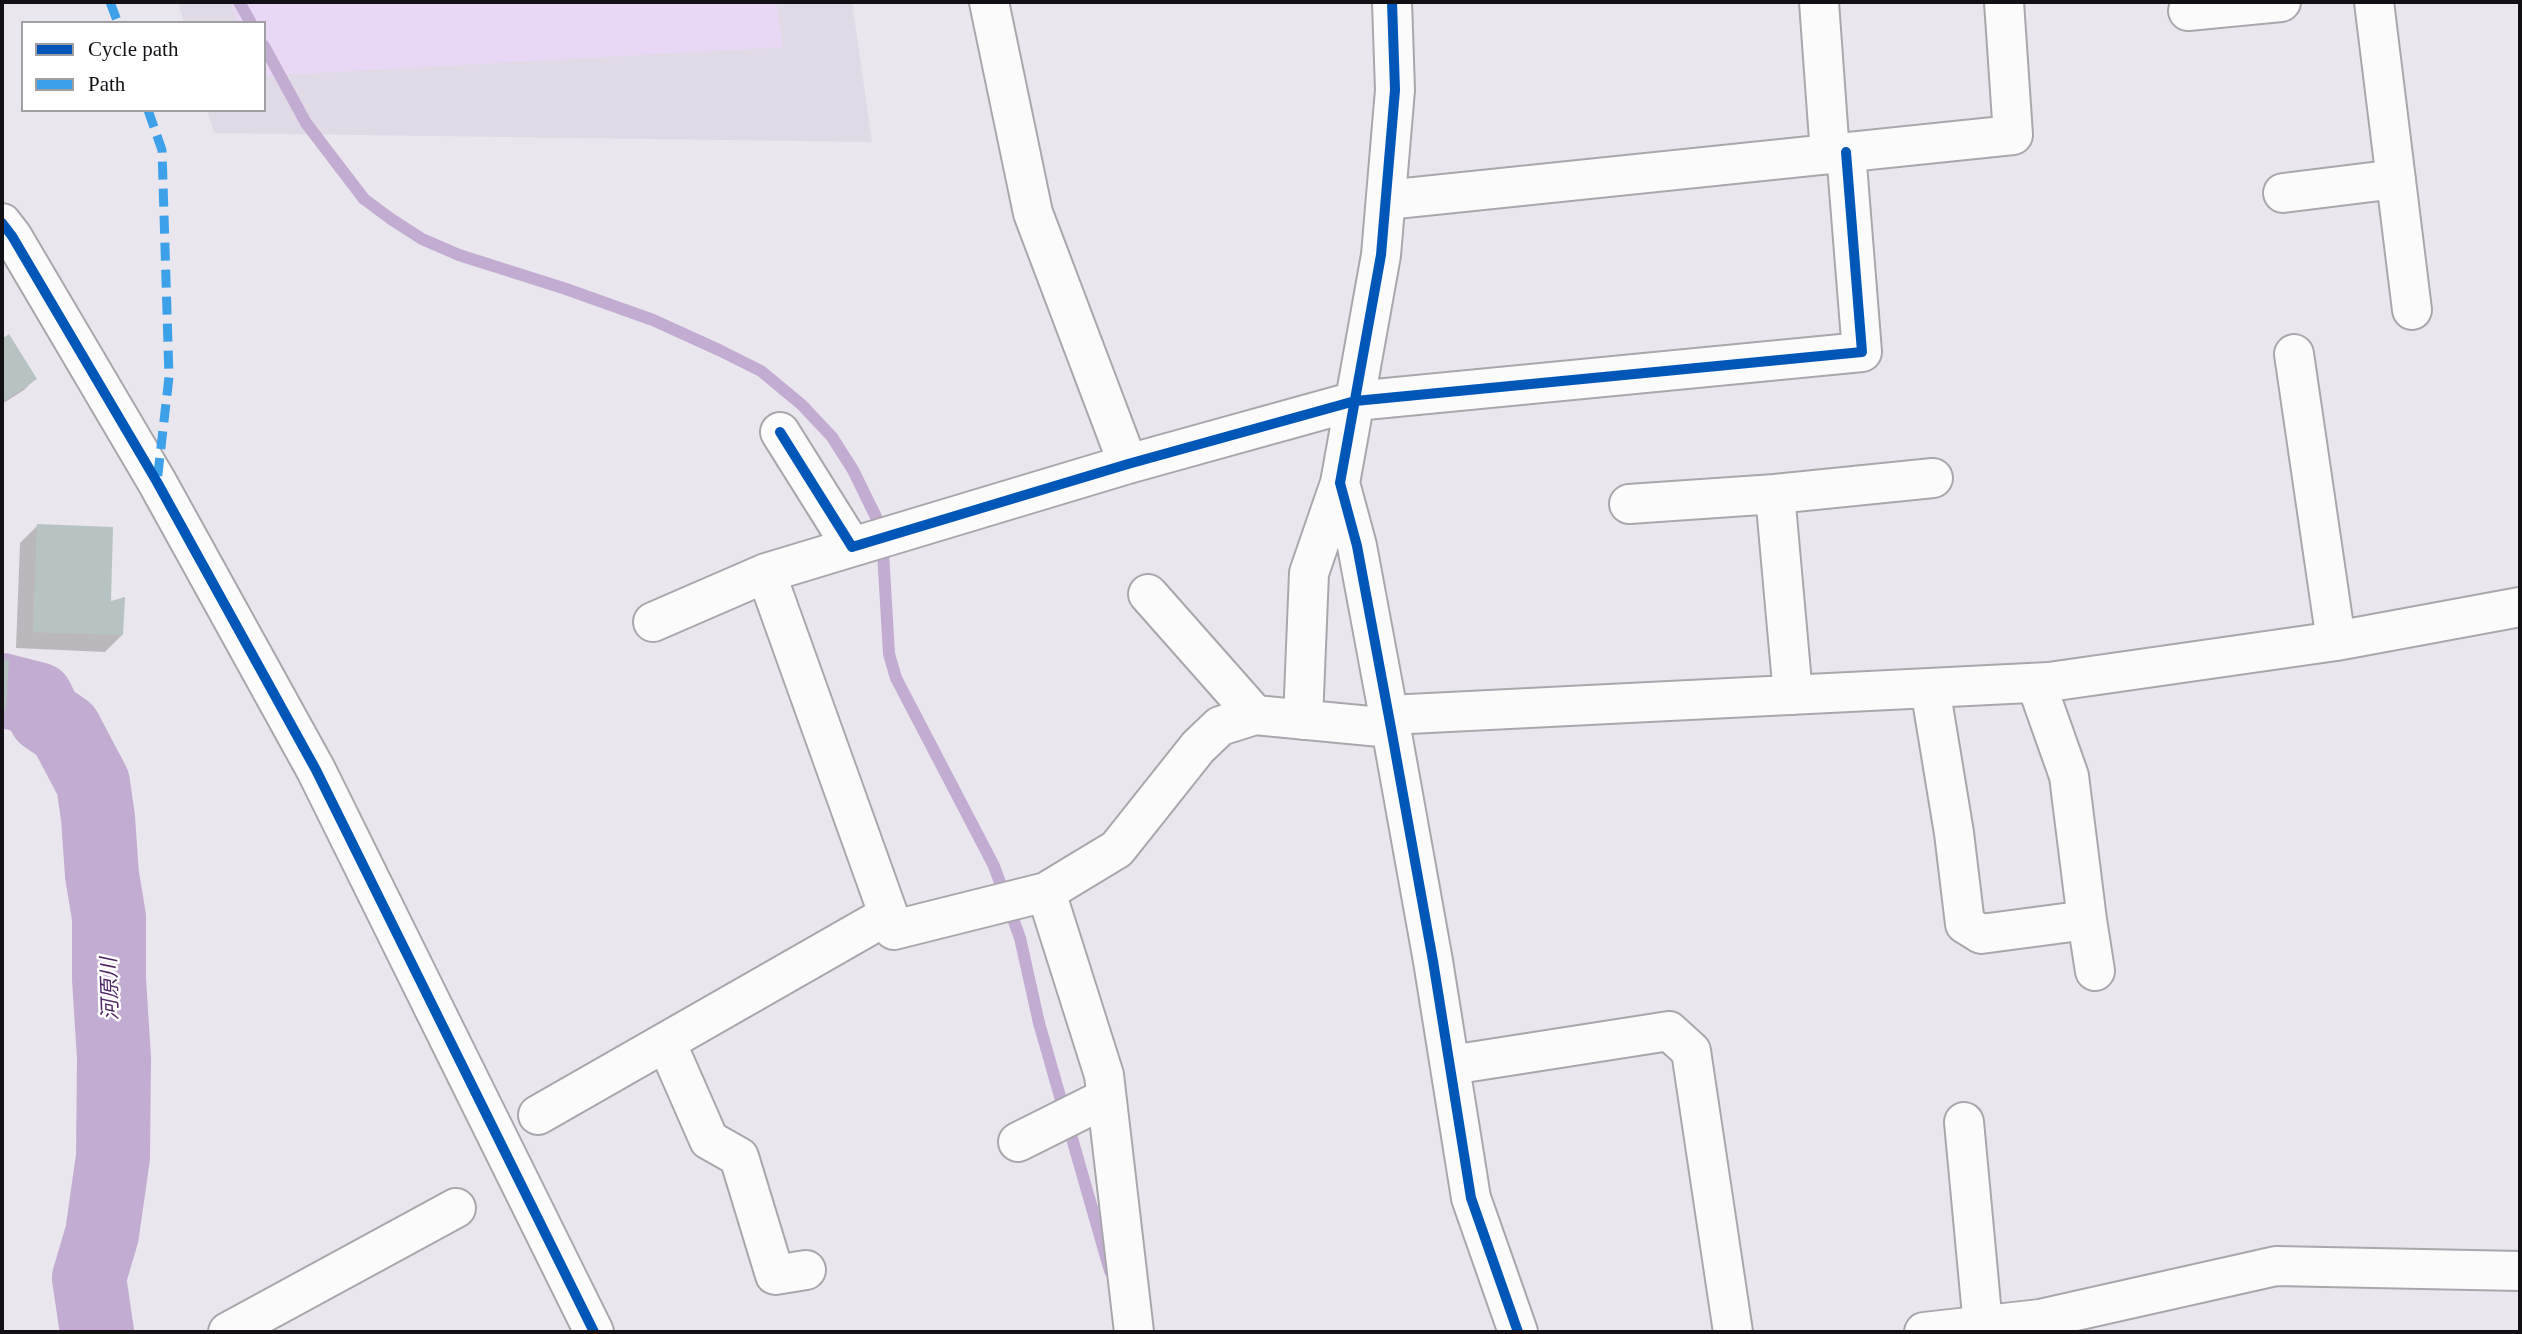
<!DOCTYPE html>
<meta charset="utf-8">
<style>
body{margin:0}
#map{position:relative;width:2522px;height:1334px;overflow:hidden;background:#eae6ed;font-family:"Times New Roman",serif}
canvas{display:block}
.frame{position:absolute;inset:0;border:4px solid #121014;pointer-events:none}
.legend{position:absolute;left:21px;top:21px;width:245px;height:91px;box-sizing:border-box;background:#fff;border:2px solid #a09fa1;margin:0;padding:9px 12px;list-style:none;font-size:21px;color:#121014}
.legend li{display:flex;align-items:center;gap:14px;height:35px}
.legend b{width:35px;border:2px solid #a09fa1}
</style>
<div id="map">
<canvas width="2522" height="1334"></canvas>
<div class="frame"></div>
<ul class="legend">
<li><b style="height:9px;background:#0057b8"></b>Cycle path</li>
<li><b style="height:9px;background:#3da1ea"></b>Path</li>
</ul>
</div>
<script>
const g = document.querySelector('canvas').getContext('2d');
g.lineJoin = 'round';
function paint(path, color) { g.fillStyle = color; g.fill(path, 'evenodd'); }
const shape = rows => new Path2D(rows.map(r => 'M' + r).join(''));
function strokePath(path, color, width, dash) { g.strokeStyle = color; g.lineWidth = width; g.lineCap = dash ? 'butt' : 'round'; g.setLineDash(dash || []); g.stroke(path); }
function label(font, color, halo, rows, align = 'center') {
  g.font = font + ' "Times New Roman","Noto Sans JP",serif'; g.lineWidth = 5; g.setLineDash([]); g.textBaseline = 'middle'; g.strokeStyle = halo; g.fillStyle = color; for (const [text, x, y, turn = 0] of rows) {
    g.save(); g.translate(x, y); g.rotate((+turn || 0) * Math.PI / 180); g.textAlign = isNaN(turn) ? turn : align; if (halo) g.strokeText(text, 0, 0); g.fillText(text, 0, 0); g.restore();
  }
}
const built = shape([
 [178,2,852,2,872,142,214,133,207,110,264,110,264,23,184,23]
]);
const green = shape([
 [232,2,776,2,783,47,264,76,264,23,237,23]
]);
const shadow = shape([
 [9,337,35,379,24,390,2,404,2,341],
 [37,526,109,603,122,635,105,652,16,648,20,543]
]);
const stream = shape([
 [239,2,251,23],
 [264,46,306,123,364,199,391,219,422,239,459,255,566,289,653,320,719,350,761,371,802,405,832,437,853,470,876,517,883,552,889,654,896,678,994,866,1020,938,1039,1023,1110,1271]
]);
const river = shape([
 [2,690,37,699,45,716,65,730,93,783,98,818,102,875,109,917,109,979,114,1058,113,1157,102,1234,89,1278,97,1332]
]);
const building = shape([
 [9,334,37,379,2,402,2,339],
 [37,524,113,527,111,601,125,597,123,635,33,632],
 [2,659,9,660,6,710,2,710]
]);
const minor = shape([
 [989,2,1033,213,1128,464],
 [1392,2,1395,90,1381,255,1340,483,1357,546,1391,728,1433,961,1471,1198,1518,1332],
 [1819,2,1830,154],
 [2374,2,2412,310],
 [2188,11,2281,2],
 [2283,193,2396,179],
 [1386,200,2013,135,2004,2],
 [2294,354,2336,641],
 [780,432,852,547,1128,464,1355,401,1862,352,1846,152],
 [1629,504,1775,494],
 [766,573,894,930,1046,892,1117,849,1198,747,1220,726,1255,715,1391,728],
 [1148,594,1255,715],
 [653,622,766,573,852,547],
 [1930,688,1954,833,1965,924,1981,934,2087,920,2069,776,2036,683],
 [1793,695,1775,494,1933,478],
 [1389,715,2049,682,2336,641,2520,607],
 [1303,720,1309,573,1340,483],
 [1046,892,1104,1075,1134,1332],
 [2087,920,2095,971],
 [666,1042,709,1140,739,1157,775,1275,806,1270],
 [1451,1065,1669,1031,1691,1051,1733,1332],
 [538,1115,888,915],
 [1964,1122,1983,1326],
 [1018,1142,1106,1098],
 [228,1332,456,1208],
 [1924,1332,2040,1319,2276,1266,2520,1271]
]);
const tertiary = shape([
 [2,223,12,236,157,482,316,770,594,1332]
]);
const quiet = shape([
 [110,2,118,23],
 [148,110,162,150,169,377,157,482]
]);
const cycleway = shape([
 [1392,2,1395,90,1381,255,1340,483,1357,546,1391,728,1433,961,1471,1198,1518,1332],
 [2,223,12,236,157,482,316,770,594,1332],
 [780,432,852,547,1128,464,1355,401,1862,352,1846,152]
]);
const waterNames = [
 ["河原川",111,989,-92]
];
paint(built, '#e0d9e6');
paint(green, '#e9d8f5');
paint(shadow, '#0003');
strokePath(stream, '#c2acd2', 12);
strokePath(river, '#c2acd2', 74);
paint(building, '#b7c3c2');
strokePath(minor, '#aaa7ac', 42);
strokePath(tertiary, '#aaa7ac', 42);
strokePath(minor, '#fcfbfc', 38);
strokePath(tertiary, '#fcfbfc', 38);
strokePath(quiet, '#3da1ea', 9, [18, 9]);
strokePath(cycleway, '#0057b8', 10);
label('italic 21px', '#4e2766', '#fff', waterNames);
</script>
